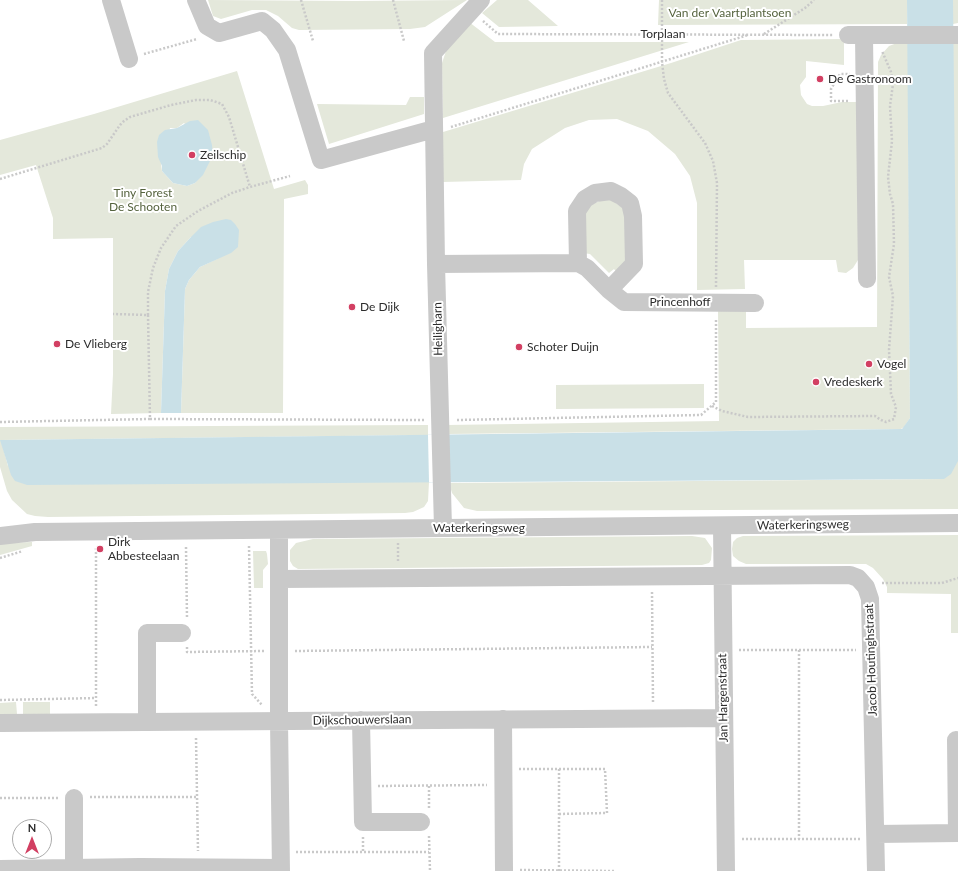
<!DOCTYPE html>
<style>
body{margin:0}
#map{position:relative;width:958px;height:871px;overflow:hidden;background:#fff;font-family:Lato,sans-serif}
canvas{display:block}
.north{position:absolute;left:12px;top:819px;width:40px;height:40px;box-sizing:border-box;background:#fff;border:1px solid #ababab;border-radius:50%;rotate:0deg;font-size:11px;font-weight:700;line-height:16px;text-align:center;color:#2c2c2c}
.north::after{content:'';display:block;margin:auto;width:14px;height:18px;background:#d23f62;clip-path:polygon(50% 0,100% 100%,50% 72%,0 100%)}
</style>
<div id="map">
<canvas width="958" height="871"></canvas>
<div class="north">N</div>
</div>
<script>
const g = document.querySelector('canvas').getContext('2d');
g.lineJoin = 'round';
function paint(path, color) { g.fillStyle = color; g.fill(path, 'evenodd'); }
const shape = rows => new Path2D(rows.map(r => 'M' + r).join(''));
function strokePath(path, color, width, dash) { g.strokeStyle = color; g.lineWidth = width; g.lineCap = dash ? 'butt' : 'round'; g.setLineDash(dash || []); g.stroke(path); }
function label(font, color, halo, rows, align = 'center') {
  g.font = font + ' Lato,sans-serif'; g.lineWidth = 4; g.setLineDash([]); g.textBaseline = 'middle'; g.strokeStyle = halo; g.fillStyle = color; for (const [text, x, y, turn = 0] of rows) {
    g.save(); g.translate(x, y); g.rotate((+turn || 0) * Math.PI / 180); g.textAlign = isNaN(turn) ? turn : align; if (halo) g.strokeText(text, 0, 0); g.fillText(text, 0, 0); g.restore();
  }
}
const green = shape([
 [208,0,355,1,467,0,425,27,410,29,299,30,292,28,278,16,266,10,252,10,221,19,213,16],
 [497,0,528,0,558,26,499,27,482,13],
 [659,0,907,0,907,24,658,25],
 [953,0,958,0,958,23,953,24],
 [469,22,495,42,689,42,443,118,442,63,446,51],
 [844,39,844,65,806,61,806,77,800,85,801,95,807,104,812,106,823,106,842,102,859,102,858,260,853,268,846,273,838,272,836,260,744,260,745,289,697,290,697,203,690,176,675,154,648,131,617,119,589,120,565,128,532,149,524,164,521,180,443,182,443,132,671,63,741,40],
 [897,43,908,43,910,418,904,427,901,429,447,434,447,425,719,421,718,310,746,311,746,328,877,327,878,62,881,55,889,46],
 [953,43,958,43,958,509,477,511,464,508,452,493,449,483,944,479],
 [237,71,274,189,305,180,308,185,308,194,284,199,283,413,181,413,185,289,189,280,200,267,217,259,191,237,178,251,169,269,165,291,161,413,111,414,113,374,113,238,53,239,53,218,36,165,0,175,0,140,94,114],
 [184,123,213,155,195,183,187,186,173,183,162,171,161,163,170,128,177,128],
 [410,97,424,97,424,114,329,144,317,104,406,105],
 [608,197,625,210,629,263,618,274,614,269,609,273,590,254,583,253,585,208],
 [704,384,704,408,556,409,556,385],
 [428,425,428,435,1,440,8,466,429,482,428,501,424,507,413,512,405,513,48,517,35,516,27,514,12,500,7,491,0,467,0,427],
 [958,535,958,633,951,633,951,594,887,593,887,587,883,579,873,568,866,564,746,564,739,561,733,556,732,549,733,542,737,538,743,536],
 [692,536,705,538,712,548,711,560,709,563,702,565,298,569,293,566,290,561,290,550,296,543,313,539],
 [32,542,32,546,0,555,0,543],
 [253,551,266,551,267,554,268,564,263,570,263,588,254,588],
 [16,702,17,714,0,714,0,703],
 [23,702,50,702,50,714,23,714]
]);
const water = shape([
 [907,0,953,0,958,461,951,474,944,479,27,485,15,481,11,475,0,440,902,429,910,418],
 [198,120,208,130,212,145,213,155,203,175,195,183,187,186,173,183,162,171,162,166,158,157,157,142,159,135,165,130,177,128,190,121],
 [226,219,231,220,235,224,239,230,238,247,231,253,200,267,189,280,185,289,181,413,161,413,165,291,169,269,178,251,191,237,201,227,213,222]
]);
const pier = shape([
 [447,434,449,483,429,482,428,435]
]);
const path = shape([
 [301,0,313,41],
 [393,0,404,41],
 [662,0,662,62,664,79,668,93,705,143,713,161,717,183,716,287],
 [483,21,498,34,834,35],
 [764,34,805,8,814,0],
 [144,54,197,39],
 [848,101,831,101,831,89,840,74,850,74],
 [451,127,748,35],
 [0,179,102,148,107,144,120,125,124,121,130,117,171,105,196,100,210,100,222,104,229,117,250,187],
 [148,315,148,292,153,268,161,248,176,226,198,211,232,193,250,187,290,176],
 [712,406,722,411,748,417,875,416,881,420,886,422,894,419,896,407,891,394,889,350,893,296,889,277,894,244,893,204,890,194,888,177,892,141,890,106,893,84,891,72,882,51],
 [150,419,424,420],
 [457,420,701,415,716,402,716,318],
 [0,422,150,419,148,315,113,314],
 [398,543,398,562],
 [249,546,252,694,262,705],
 [186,547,187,618],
 [96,548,96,707],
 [0,558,23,551],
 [882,583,942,583,958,578],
 [652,592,653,703],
 [187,647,187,652,264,651],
 [739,650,856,650],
 [799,650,799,839],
 [295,651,652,647],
 [0,700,96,698],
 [196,738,198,851],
 [519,769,605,769,607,813,559,814],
 [559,769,559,871],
 [378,786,487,785],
 [429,786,429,809],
 [90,797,197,797],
 [0,798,59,798],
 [429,836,430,871],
 [363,837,363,852],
 [742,839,861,839],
 [296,852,429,852],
 [520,870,615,871]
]);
const minor = shape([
 [111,0,129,59],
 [196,0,207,26,219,33,262,21,273,30,287,50,321,160,434,129],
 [848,35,958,35],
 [864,35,867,279],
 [578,263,577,211,585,199,595,193,611,191,621,196,630,203,633,216,634,264,609,290],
 [436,264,578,263,587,268,609,290,624,302,755,303],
 [722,526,726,871],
 [443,528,436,264,433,53,481,0],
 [279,530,279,721,281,871],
 [0,536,35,532,958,523],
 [280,579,850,575,858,578,866,587,870,599,876,871],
 [503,719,504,871],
 [361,720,363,822,421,822],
 [147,722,147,633,182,633],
 [0,723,724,718],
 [956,740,957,833],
 [74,798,74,868],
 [876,834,958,833],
 [0,869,140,867,281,868]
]);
const markers = [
 [820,79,4,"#d23f62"],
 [192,155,4,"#d23f62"],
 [352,307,4,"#d23f62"],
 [57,344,4,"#d23f62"],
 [519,347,4,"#d23f62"],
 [869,364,4,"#d23f62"],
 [816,382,4,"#d23f62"],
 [100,549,4,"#d23f62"]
];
const parkNames = [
 ["Van der Vaartplantsoen",730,13],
 ["Tiny Forest",143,193],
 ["De Schooten",143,207]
];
const streetNames = [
 ["Torplaan",663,34],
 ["Princenhoff",680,302],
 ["Heiligharn",438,329,-91],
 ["Waterkeringsweg",803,525,-1],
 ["Waterkeringsweg",479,528],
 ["Jacob Houtinghstraat",871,660,-92],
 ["Jan Hargenstraat",723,698,-91],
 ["Dijkschouwerslaan",362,720,-1]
];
const poiNames = [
 ["De Gastronoom",828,79],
 ["Zeilschip",200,155],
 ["De Dijk",360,307],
 ["De Vlieberg",65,344],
 ["Schoter Duijn",527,347],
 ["Vogel",877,364],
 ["Vredeskerk",824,382],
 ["Dirk",108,542],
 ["Abbesteelaan",108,556]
];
paint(green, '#e4e8db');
paint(water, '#c9e0e7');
paint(pier, '#fff');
strokePath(path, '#c9c9c9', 2.5, [2, 2]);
strokePath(minor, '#c9c9c9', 18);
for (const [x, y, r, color] of markers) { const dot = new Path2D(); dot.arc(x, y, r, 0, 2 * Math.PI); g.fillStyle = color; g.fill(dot); strokePath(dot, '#fff', 1.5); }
label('12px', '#55633e', '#fff', parkNames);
label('12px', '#2c2c2c', '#fff', streetNames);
label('12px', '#2c2c2c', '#fff', poiNames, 'left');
</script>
